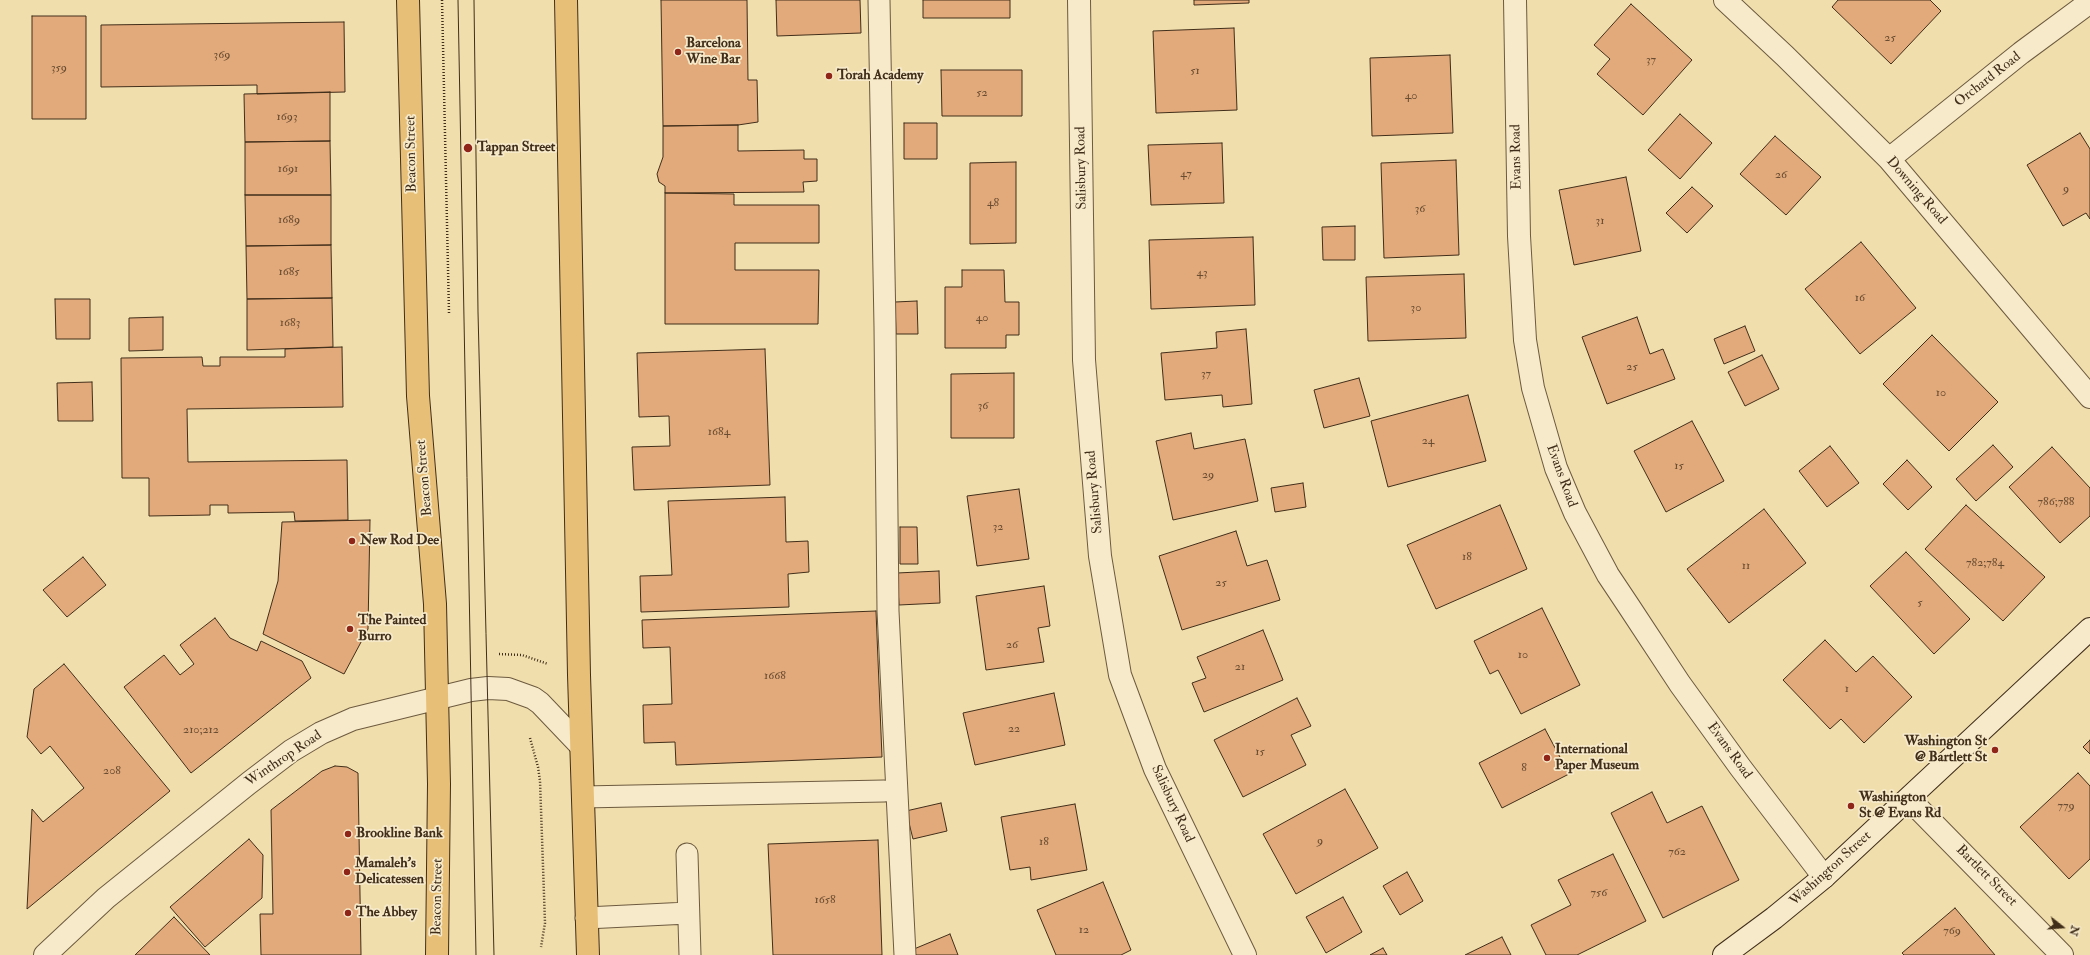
<!DOCTYPE html>
<meta charset="utf-8">
<style>
body{margin:0}
#map{position:relative;width:2090px;height:955px;overflow:hidden;background:#f1dead;font-family:"IM FELL Double Pica",serif}
canvas{display:block}
.north{position:absolute;left:2042px;top:907px;width:40px;height:40px;-webkit-text-stroke:3px #f6eaca;paint-order:stroke;rotate:107deg;font-size:11px;font-weight:700;line-height:16px;text-align:center;color:#412e1a}
.north::after{content:'';display:block;margin:auto;width:14px;height:18px;background:#412e1a;clip-path:polygon(50% 0,100% 100%,50% 72%,0 100%)}
</style>
<div id="map">
<canvas width="2090" height="955"></canvas>
<div class="north">N</div>
</div>
<script>
const g = document.querySelector('canvas').getContext('2d');
g.lineJoin = 'round';
function paint(path, color) { g.fillStyle = color; g.fill(path, 'evenodd'); }
const shape = rows => new Path2D(rows.map(r => 'M' + r).join(''));
function strokePath(path, color, width, dash) { g.strokeStyle = color; g.lineWidth = width; g.lineCap = dash ? 'butt' : 'round'; g.setLineDash(dash || []); g.stroke(path); }
function label(font, color, halo, rows, align = 'center') {
  g.font = font + ' "IM FELL Double Pica",serif'; g.lineWidth = 3.5; g.setLineDash([]); g.textBaseline = 'middle'; g.strokeStyle = halo; g.fillStyle = color; for (const [text, x, y, turn = 0] of rows) {
    g.save(); g.translate(x, y); g.rotate((+turn || 0) * Math.PI / 180); g.textAlign = isNaN(turn) ? turn : align; if (halo) g.strokeText(text, 0, 0); g.fillText(text, 0, 0); g.restore();
  }
}
const building = shape([
 [661,0,747,0,748,80,757,80,758,122,738,125,663,126,661,0],
 [776,0,860,0,861,33,777,36,776,0],
 [923,0,1010,0,1010,18,923,18,923,0],
 [1194,0,1249,0,1249,3,1194,5,1194,0],
 [1838,0,1930,0,1941,11,1891,64,1832,7,1838,0],
 [1631,4,1692,60,1643,115,1597,74,1610,59,1594,45,1631,4],
 [32,16,86,16,86,119,32,119,32,16],
 [344,22,345,92,257,94,257,85,101,87,101,25,344,22],
 [1234,28,1237,110,1156,113,1153,31,1234,28],
 [1450,55,1453,133,1372,136,1370,58,1450,55],
 [941,70,1022,70,1022,116,942,116,941,70],
 [330,92,330,141,245,142,244,94,330,92],
 [1680,114,1712,143,1680,179,1648,150,1680,114],
 [904,123,937,123,937,159,904,159,904,123],
 [738,125,738,151,804,150,804,159,817,159,817,181,803,182,804,192,665,193,665,186,659,182,657,174,663,157,663,126,738,125],
 [2080,133,2090,149,2090,219,2086,213,2063,226,2027,165,2080,133],
 [1775,136,1821,177,1786,215,1740,174,1775,136],
 [330,141,331,195,245,195,245,142,330,141],
 [1222,143,1224,203,1151,205,1148,145,1222,143],
 [1456,160,1459,255,1384,258,1381,163,1456,160],
 [1016,162,1016,243,970,244,970,163,1016,162],
 [1626,177,1641,251,1574,265,1559,190,1626,177],
 [1692,187,1713,206,1687,233,1666,213,1692,187],
 [665,193,734,194,734,205,819,205,819,243,735,243,735,270,819,270,818,324,665,324,665,193],
 [245,195,331,195,331,245,246,246,245,195],
 [1355,226,1355,260,1323,260,1322,227,1355,226],
 [1253,237,1255,305,1151,309,1149,240,1253,237],
 [1861,242,1916,308,1860,354,1805,289,1861,242],
 [331,245,332,298,247,299,246,246,331,245],
 [962,270,1004,270,1005,302,1019,302,1019,335,1006,335,1006,348,945,348,945,287,962,287,962,270],
 [1464,274,1466,338,1368,341,1366,277,1464,274],
 [332,298,333,347,247,350,247,299,332,298],
 [55,299,90,299,90,339,56,339,55,299],
 [917,301,918,334,896,334,895,302,917,301],
 [163,317,163,350,129,351,129,318,163,317],
 [1637,317,1650,354,1663,349,1675,379,1607,404,1582,337,1637,317],
 [1745,326,1755,351,1724,364,1714,339,1745,326],
 [1246,329,1252,404,1223,407,1222,395,1165,400,1161,353,1217,348,1216,332,1246,329],
 [1932,335,1998,402,1949,451,1883,384,1932,335],
 [342,347,343,407,187,409,188,462,347,460,348,520,295,521,294,512,228,513,228,505,210,505,210,515,149,516,149,478,122,478,121,358,202,357,203,366,220,366,220,357,285,357,285,349,342,347],
 [765,349,770,485,634,490,632,447,670,446,669,416,639,417,637,353,765,349],
 [1762,355,1779,389,1745,406,1728,372,1762,355],
 [1014,373,1014,438,951,438,951,374,1014,373],
 [1359,378,1370,416,1324,428,1314,390,1359,378],
 [92,382,93,421,58,421,57,383,92,382],
 [1468,395,1486,461,1388,487,1371,421,1468,395],
 [1692,421,1724,481,1666,512,1634,451,1692,421],
 [1191,433,1194,449,1245,439,1258,501,1173,520,1156,441,1191,433],
 [1993,445,2013,467,1976,501,1956,479,1993,445],
 [1830,446,1859,483,1827,507,1799,471,1830,446],
 [2052,447,2090,488,2090,516,2060,543,2009,487,2052,447],
 [1907,460,1932,487,1908,510,1883,484,1907,460],
 [1303,483,1306,507,1275,512,1271,488,1303,483],
 [1019,489,1029,559,977,566,967,496,1019,489],
 [785,497,786,542,808,541,809,572,788,574,789,607,641,612,640,576,672,575,668,501,785,497],
 [1500,505,1527,569,1436,609,1407,545,1500,505],
 [1966,505,2045,577,2003,621,1925,549,1966,505],
 [1764,509,1806,563,1729,623,1687,569,1764,509],
 [370,520,368,629,344,674,263,634,278,581,282,522,370,520],
 [900,527,917,527,918,564,900,564,900,527],
 [1236,531,1247,566,1267,560,1280,600,1182,630,1159,556,1236,531],
 [1906,552,1970,619,1934,654,1870,586,1906,552],
 [83,557,106,585,67,617,43,590,83,557],
 [939,571,940,603,899,605,897,573,939,571],
 [1044,586,1050,626,1038,628,1044,662,986,670,976,596,1044,586],
 [1542,608,1580,685,1521,714,1498,670,1490,674,1474,641,1542,608],
 [876,611,882,757,676,765,675,742,644,743,643,705,672,704,670,647,643,648,642,620,876,611],
 [215,618,230,638,257,651,261,641,302,661,311,678,191,773,124,687,164,655,180,675,194,664,180,645,215,618],
 [1263,630,1283,680,1204,712,1192,683,1206,678,1197,657,1263,630],
 [1825,640,1856,672,1873,656,1912,697,1864,743,1841,719,1830,729,1783,680,1825,640],
 [64,664,170,791,27,909,32,809,43,822,84,788,50,746,41,754,27,737,34,689,64,664],
 [1054,693,1065,745,975,765,963,713,1054,693],
 [1297,698,1311,726,1291,735,1306,765,1243,797,1214,740,1297,698],
 [1545,729,1569,774,1502,808,1479,763,1545,729],
 [2090,740,2090,754,2083,747,2090,740],
 [335,766,347,767,358,773,361,955,261,955,260,914,273,914,271,810,322,771,335,766],
 [2078,773,2090,786,2090,859,2069,879,2020,827,2078,773],
 [1345,789,1378,848,1296,894,1263,834,1345,789],
 [1652,792,1667,823,1702,806,1739,880,1663,918,1611,813,1652,792],
 [941,803,947,831,913,839,906,811,941,803],
 [1075,804,1087,870,1031,880,1030,867,1010,870,1001,817,1075,804],
 [249,839,263,855,262,898,205,947,170,907,249,839],
 [878,840,882,955,773,955,768,844,878,840],
 [1613,854,1646,921,1577,955,1546,955,1531,925,1571,905,1558,880,1613,854],
 [1407,872,1423,901,1400,915,1383,886,1407,872],
 [1103,882,1131,950,1121,955,1056,955,1037,910,1103,882],
 [1343,897,1362,932,1326,953,1306,917,1343,897],
 [1955,908,1995,955,1904,955,1902,953,1955,908],
 [174,917,210,955,135,955,174,917],
 [950,934,958,955,916,955,914,949,950,934],
 [1502,937,1511,955,1465,955,1502,937],
 [1383,948,1387,955,1370,955,1383,948]
]);
const path = shape([
 [442,0,449,313],
 [499,654,522,655,548,664],
 [530,738,538,767,540,781,545,923,541,947]
]);
const lane = shape([
 [879,0,885,327,888,611,905,955],
 [583,797,884,791],
 [687,854,690,955],
 [586,918,688,913]
]);
const street = shape([
 [1079,0,1084,360,1100,556,1120,675,1155,769,1245,955],
 [1515,0,1519,236,1525,340,1533,388,1556,468,1575,513,1608,575,1628,605,1680,684,1740,767,1824,877],
 [1725,0,1785,56,1889,159,2090,397],
 [1889,159,2021,53,2090,2],
 [1909,799,2062,955],
 [45,955,106,898,249,783,291,751,321,733,353,719,471,690,488,688,508,689,533,698,540,703,581,746]
]);
const secondary = shape([
 [1724,955,1774,918,1824,877,2090,629]
]);
const primary = shape([
 [408,0,418,396,435,604,439,784,437,955],
 [566,0,579,675,588,955]
]);
const tram = shape([
 [458,0,476,955],
 [474,0,478,312,494,955]
]);
const markers = [
 [678,52,4,"#8f2418"],
 [829,76,4,"#8f2418"],
 [468,148,5,"#8f2418"],
 [352,541,4,"#8f2418"],
 [350,629,4,"#8f2418"],
 [1995,750,4,"#8f2418"],
 [1547,758,4,"#8f2418"],
 [1851,806,4,"#8f2418"],
 [348,834,4,"#8f2418"],
 [347,872,4,"#8f2418"],
 [348,913,4,"#8f2418"]
];
const numberNames = [
 ["25",1890,38],
 ["369",222,55],
 ["37",1651,60],
 ["359",59,68],
 ["51",1195,71],
 ["52",982,93],
 ["40",1411,96],
 ["1693",287,117],
 ["1691",288,169],
 ["47",1186,174],
 ["26",1781,175],
 ["9",2066,189],
 ["48",993,203],
 ["36",1420,209],
 ["1689",289,220],
 ["31",1600,221],
 ["1685",289,272],
 ["43",1202,273],
 ["16",1860,298],
 ["30",1416,308],
 ["40",982,318],
 ["1683",290,323],
 ["25",1632,367],
 ["37",1206,374],
 ["10",1941,393],
 ["36",983,406],
 ["1684",719,432],
 ["24",1428,441],
 ["15",1679,466],
 ["29",1208,475],
 ["786;788",2056,502],
 ["32",998,527],
 ["18",1467,557],
 ["782;784",1985,563],
 ["11",1746,566],
 ["25",1221,583],
 ["5",1920,603],
 ["26",1012,645],
 ["10",1523,655],
 ["21",1240,667],
 ["1668",775,676],
 ["1",1847,689],
 ["22",1014,729],
 ["210;212",201,730],
 ["15",1260,752],
 ["8",1524,768],
 ["208",112,771],
 ["779",2066,806],
 ["9",1320,841],
 ["18",1044,842],
 ["762",1677,852],
 ["756",1599,893],
 ["1658",825,900],
 ["12",1084,930],
 ["769",1952,931]
];
const poiNames = [
 ["Barcelona",686,44],
 ["Wine Bar",686,60],
 ["Torah Academy",837,76],
 ["Tappan Street",477,148],
 ["New Rod Dee",360,541],
 ["The Painted",358,621],
 ["Burro",358,637],
 ["Washington St",1987,742,"right"],
 ["@ Bartlett St",1987,758,"right"],
 ["International",1555,750],
 ["Paper Museum",1555,766],
 ["Washington",1859,798],
 ["St @ Evans Rd",1859,814],
 ["Brookline Bank",356,834],
 ["Mamaleh’s",355,864],
 ["Delicatessen",355,880],
 ["The Abbey",356,913]
];
const streetNames = [
 ["Orchard Road",1988,80,-38],
 ["Beacon Street",412,154,-91],
 ["Evans Road",1517,157,-91],
 ["Salisbury Road",1082,168,-91],
 ["Downing Road",1916,191,49],
 ["Evans Road",1561,476,70],
 ["Beacon Street",425,478,-95],
 ["Salisbury Road",1095,492,-95],
 ["Evans Road",1729,751,54],
 ["Winthrop Road",284,759,-34],
 ["Salisbury Road",1172,804,65],
 ["Washington Street",1831,869,-42],
 ["Bartlett Street",1986,876,45],
 ["Beacon Street",438,897,-89]
];
paint(building, '#e2a97a');
strokePath(building, '#412e1a', 1);
strokePath(lane, '#6d5a3f', 23);
strokePath(street, '#6d5a3f', 24);
strokePath(secondary, '#412e1a', 24);
strokePath(primary, '#412e1a', 24);
strokePath(path, '#412e1a', 2.5, [1, 2]);
strokePath(lane, '#f6eaca', 21);
strokePath(street, '#f6eaca', 22);
strokePath(secondary, '#f6eaca', 22);
strokePath(primary, '#e8bf76', 22);
strokePath(tram, '#412e1a', 1);
for (const [x, y, r, color] of markers) { const dot = new Path2D(); dot.arc(x, y, r, 0, 2 * Math.PI); g.fillStyle = color; g.fill(dot); strokePath(dot, '#f6eaca', 1.5); }
label('12px', '#694d32', null, numberNames);
label('bold 14px', '#412e1a', '#f6eaca', poiNames, 'left');
label('14px', '#412e1a', '#f6eaca', streetNames);
</script>
